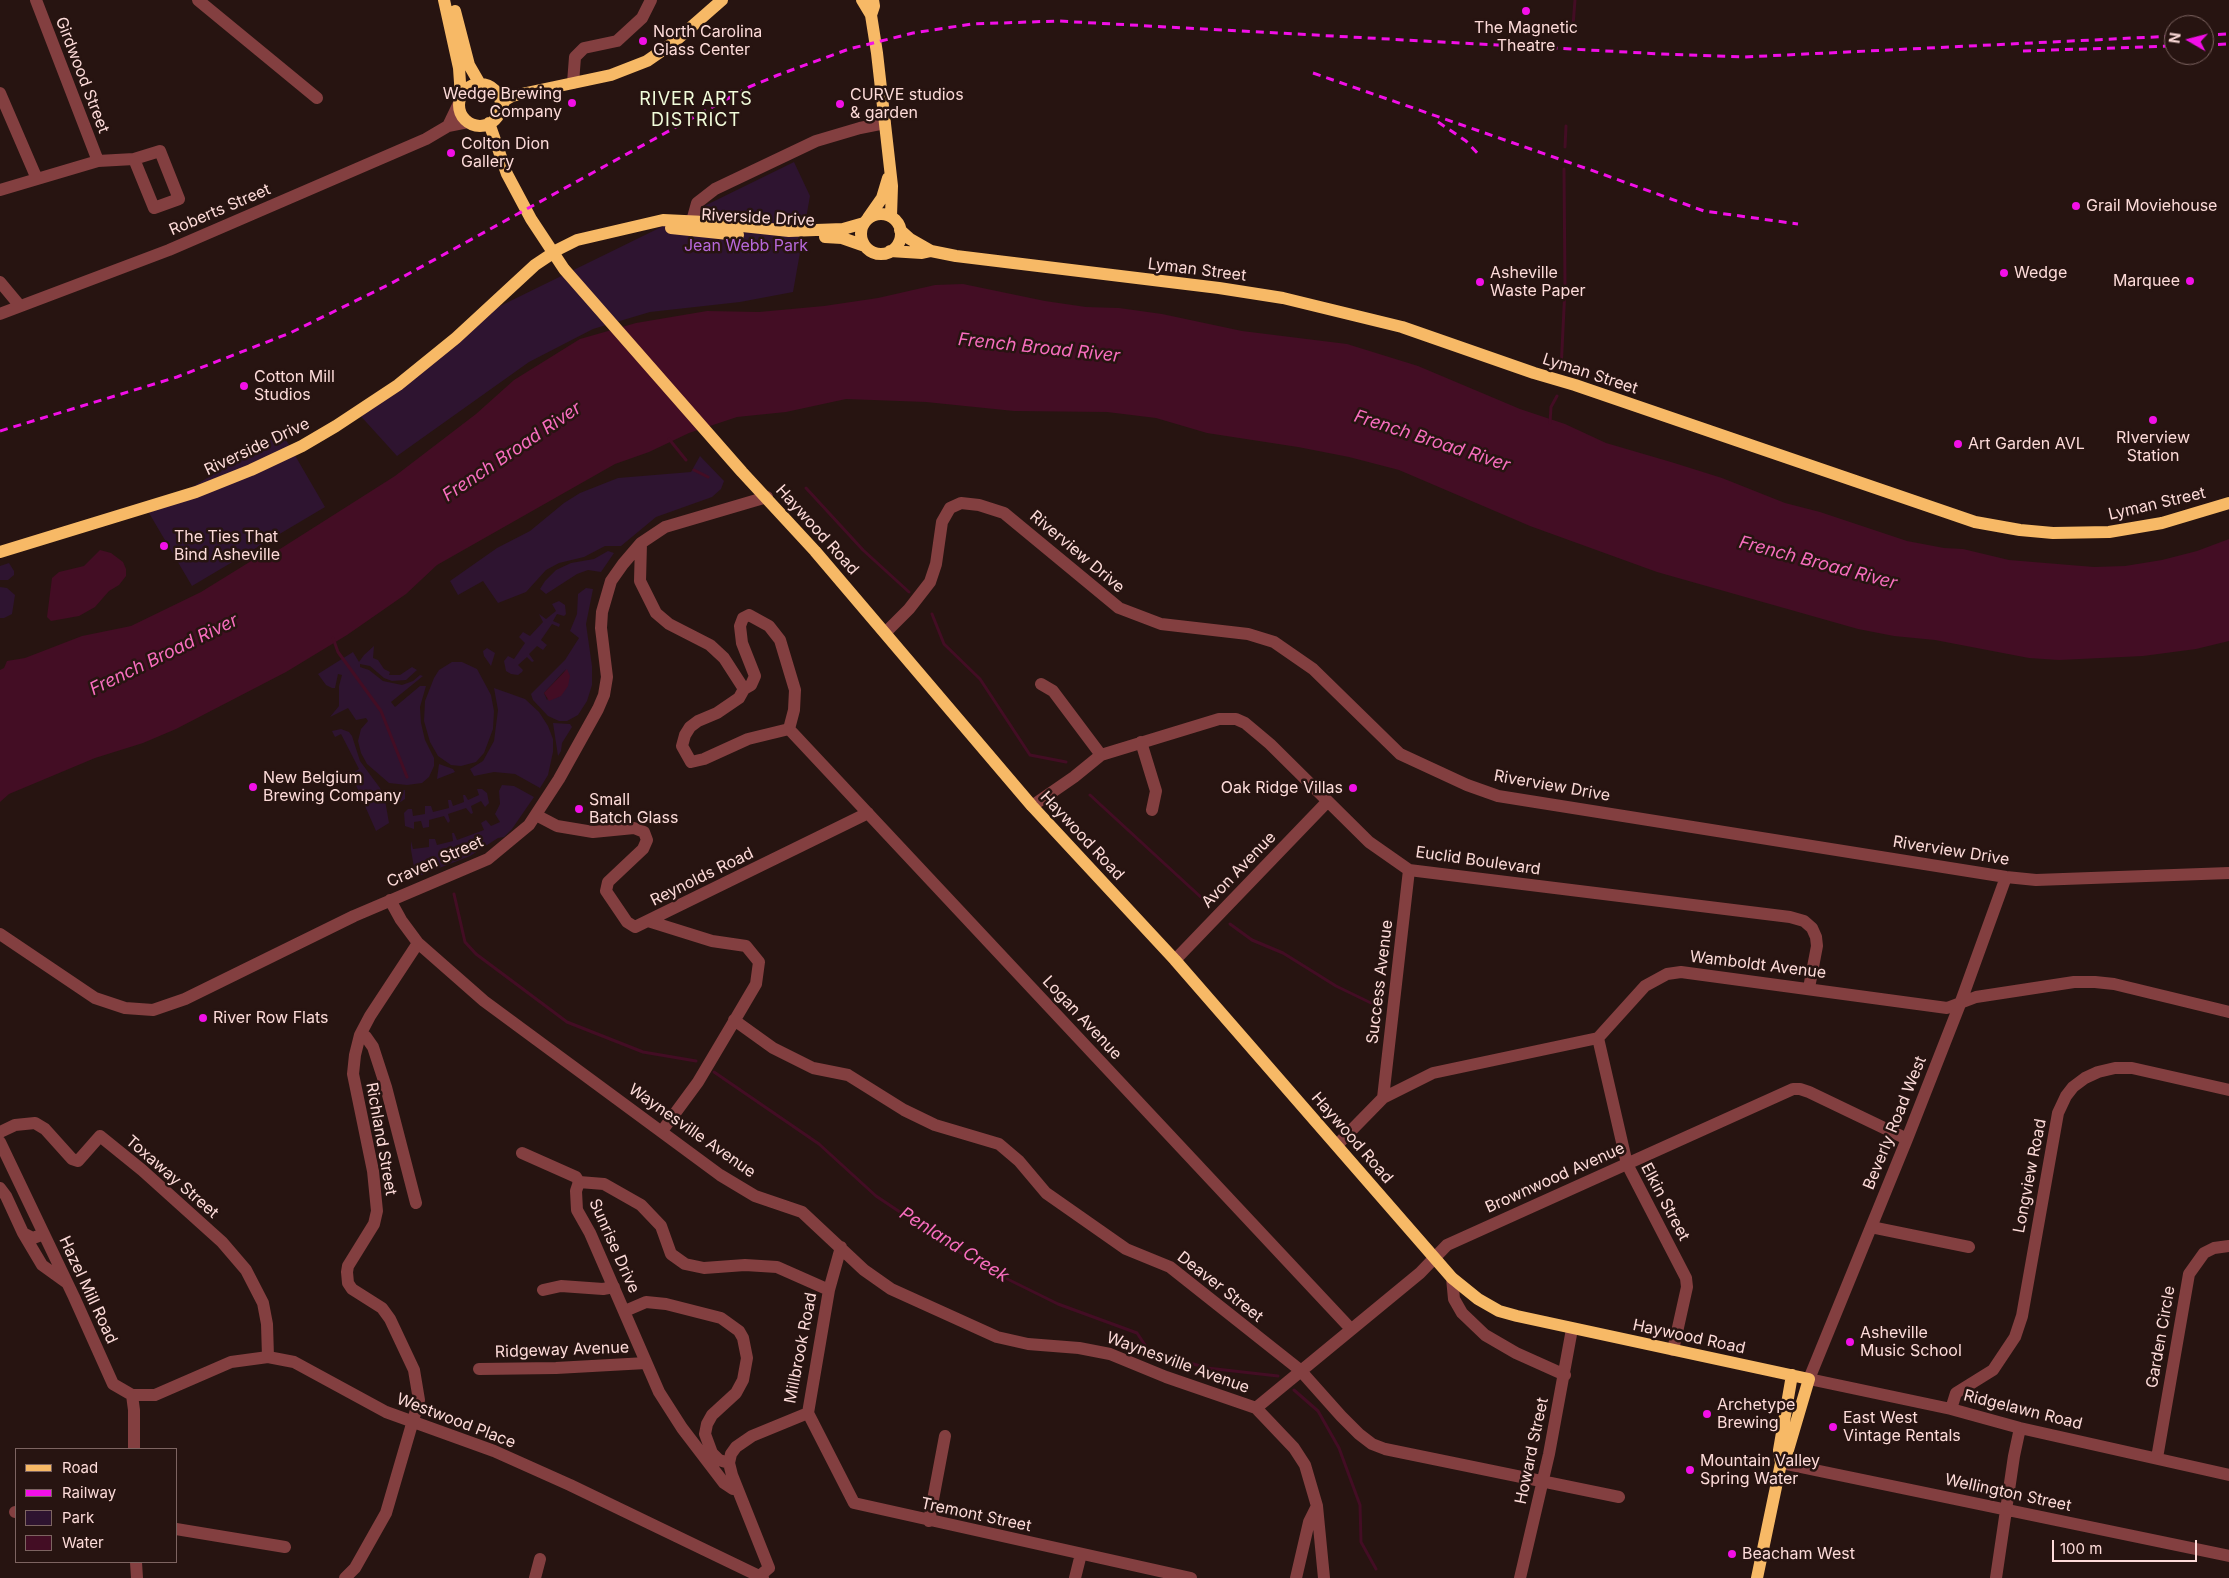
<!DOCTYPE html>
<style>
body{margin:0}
#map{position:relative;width:2229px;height:1578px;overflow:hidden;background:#271411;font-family:Inter,sans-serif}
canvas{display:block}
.legend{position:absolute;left:15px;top:1448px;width:162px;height:115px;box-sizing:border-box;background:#271411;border:1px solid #7d6461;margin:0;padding:6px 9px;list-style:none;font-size:15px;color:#fddbd9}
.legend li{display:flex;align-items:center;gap:10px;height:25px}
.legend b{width:25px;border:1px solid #7d6461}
.north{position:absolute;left:2164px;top:15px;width:50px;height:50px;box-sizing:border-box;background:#271411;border:1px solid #7d6461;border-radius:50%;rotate:278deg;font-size:14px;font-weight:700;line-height:20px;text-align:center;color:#fddbd9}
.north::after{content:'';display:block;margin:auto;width:18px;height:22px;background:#f20fe7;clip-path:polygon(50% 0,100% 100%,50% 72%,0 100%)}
.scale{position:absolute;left:2052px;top:1540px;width:145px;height:22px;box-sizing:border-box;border:2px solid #fddbd9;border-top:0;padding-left:6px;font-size:15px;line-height:18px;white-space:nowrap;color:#fddbd9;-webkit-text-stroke:4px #271411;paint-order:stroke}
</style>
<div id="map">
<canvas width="2229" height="1578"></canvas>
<ul class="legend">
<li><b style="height:6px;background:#f7b966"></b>Road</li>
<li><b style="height:6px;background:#f20fe7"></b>Railway</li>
<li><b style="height:14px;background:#2e1430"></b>Park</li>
<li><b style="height:14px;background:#430d24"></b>Water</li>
</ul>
<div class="north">N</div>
<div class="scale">100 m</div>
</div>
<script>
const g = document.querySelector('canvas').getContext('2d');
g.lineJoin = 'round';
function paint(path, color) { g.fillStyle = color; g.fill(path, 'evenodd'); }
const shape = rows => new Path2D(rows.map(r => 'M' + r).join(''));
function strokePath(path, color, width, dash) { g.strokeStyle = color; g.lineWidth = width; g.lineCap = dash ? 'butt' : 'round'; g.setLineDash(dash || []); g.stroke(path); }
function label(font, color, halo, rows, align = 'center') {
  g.font = font + ' Inter,sans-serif'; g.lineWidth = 5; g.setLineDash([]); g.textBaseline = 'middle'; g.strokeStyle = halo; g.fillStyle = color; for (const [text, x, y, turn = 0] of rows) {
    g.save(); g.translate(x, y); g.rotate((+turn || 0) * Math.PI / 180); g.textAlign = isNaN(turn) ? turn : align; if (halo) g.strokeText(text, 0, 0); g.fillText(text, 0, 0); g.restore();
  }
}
const green = shape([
 [794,162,810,196,793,292,740,302,650,312,593,329,529,362,397,456,357,412,494,309],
 [282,433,325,507,192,586,149,513],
 [700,456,724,481,721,489,712,497,656,517,621,546,605,546,584,557,559,563,546,570,526,592,498,603,483,581,458,595,450,581,497,548,530,531,564,503,580,493,618,478,691,472],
 [608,551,614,553,601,572,588,570,577,574,546,594,540,589,545,581,556,570,571,563,594,559],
 [9,563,14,571,14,575,8,580,0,580,0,566],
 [0,587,7,588,15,595,12,614,4,618,0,618],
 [586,588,593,589,586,624,592,666,592,685,587,701,578,715,567,721,559,721,548,716,533,700,531,694,565,660,579,638,570,631,577,614,578,594],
 [566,669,547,700,544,693],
 [559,601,565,605,566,614,564,616,557,614,553,621,560,624,559,627,552,624,541,640,547,645,543,650,537,646,529,654,534,661,532,662,527,657,518,665,523,670,522,672,518,675,511,674,506,671,504,661,508,656,514,659,525,643,519,637,523,632,530,636,543,622,539,614,546,619,556,611,552,604],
 [374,646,373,658,378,660,384,669,390,672,389,675,400,675,412,667,417,670,406,680,392,681,384,678,370,666,360,664,360,667,369,670,383,681,402,685,413,681,420,675,423,676,391,702,395,707,420,686,426,686,420,707,421,723,425,740,434,758,434,766,429,777,422,783,407,785,389,783,367,764,361,753,358,741,361,729,368,721,366,718,356,720,348,708,330,717,339,706,339,686,342,675,338,674,335,688,332,688,326,685,318,674,353,652,359,662,364,655],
 [487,648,495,653,491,666,484,656,483,651],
 [452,662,462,662,477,669,491,695,494,711,493,729,484,753,476,762,461,766,451,765,438,756,430,742,424,721,425,701,434,678,439,670],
 [494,688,525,699,539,712,548,726,553,739,553,752,548,775,540,788,515,774,494,772,474,776,470,769,483,761,494,741,498,710],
 [553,723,570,724,572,727,562,743,561,751,558,756],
 [341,729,349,732,352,736,360,761,380,788,385,800,389,823,376,831,351,774,359,769,341,734,335,737,332,731],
 [439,764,453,769,455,772,437,779],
 [502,785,514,786,534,797,512,829,504,837,498,838,470,856,419,876,415,873,411,850,411,841,413,849,429,847,429,839,435,839,437,845,453,841,452,833,454,833,457,840,484,830,481,823,486,820,491,826,500,822,495,814,500,804,499,791],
 [477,789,482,789,487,793,489,803,485,807,481,801,471,806,473,813,471,814,466,808,448,814,450,821,448,823,444,816,429,820,429,827,423,828,421,821,414,822,414,829,405,826,404,813,408,809,412,809,413,816,425,814,425,806,431,806,433,812,449,808,448,800,451,800,453,806,464,802,463,795,465,795,468,800,479,795],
 [405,790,405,799,399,803,394,802,392,799,393,793]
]);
const water = shape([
 [963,284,1045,301,1086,307,1119,308,1162,314,1242,331,1347,344,1418,366,1520,409,1565,424,1606,443,1671,462,1722,478,1785,503,1820,512,1907,541,1944,548,1963,549,2009,560,2094,567,2125,566,2162,560,2197,551,2229,539,2229,641,2196,649,2143,656,2059,660,2029,658,1935,640,1894,636,1858,629,1657,572,1530,526,1399,470,1349,457,1298,447,1207,433,1156,418,1107,412,1014,411,926,402,846,399,786,412,737,417,689,433,649,452,615,464,437,565,406,594,347,635,286,672,176,729,143,743,95,758,9,794,0,802,0,670,4,668,7,661,25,658,82,636,131,626,201,592,256,558,280,549,395,476,476,414,514,380,580,339,636,323,707,311,759,312,824,306,878,298,935,285],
 [100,550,111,553,123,562,126,569,126,576,119,585,109,591,95,607,79,616,51,621,47,617,52,578,59,572,84,566],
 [567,669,570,676,568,686,561,696,549,701,544,693]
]);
const stream = shape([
 [1573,26,1575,0],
 [1565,147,1566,126],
 [1561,370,1565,288,1564,169],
 [1550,423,1551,407,1557,396],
 [669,439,686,460],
 [694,470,708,477],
 [806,488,863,550,909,592],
 [932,614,944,644,980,679,1030,755,1066,762],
 [333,638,338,652,381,711,407,777],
 [1090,795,1204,900],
 [454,894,465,942,476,954,567,1022,643,1052,696,1061],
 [1230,924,1252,940,1283,953,1336,986,1371,1003],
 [714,1072,819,1144,876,1196,979,1265,1058,1304,1137,1333,1149,1351,1207,1368,1278,1376],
 [1294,1390,1318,1411,1339,1448,1360,1505,1361,1542,1376,1569]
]);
const minor = shape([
 [36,0,98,161],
 [198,0,317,98],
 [573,83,575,57,584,48,617,41,642,18,651,0],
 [0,93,37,179],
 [448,126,468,122],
 [0,190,98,161,134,159,160,151,179,199,154,208,134,159],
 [692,221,697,203,715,189,816,141,860,128,885,123],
 [0,282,20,306],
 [0,314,169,250,426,139,448,126,459,103],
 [641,543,640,581,656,613,669,624,710,645,724,658,744,689],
 [749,615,769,626,780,640,795,690,794,710,789,729,748,739,704,759,691,762,682,746,685,735,690,727,698,721,717,713,739,698,744,689,751,685,755,676,742,643,740,626,743,618,749,615],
 [886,632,909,609,930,582,936,564,942,522,950,508,961,503,979,505,1004,513,1119,608,1161,624,1248,634,1274,642,1313,669,1400,754,1467,785,1498,796,2006,877,2036,880,2229,873],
 [1041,684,1053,691,1101,755],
 [789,729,1351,1329],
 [1141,742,1156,791,1152,810],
 [1032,806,1074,777,1101,755,1219,719,1236,719,1245,723,1270,744,1369,842,1409,870,1790,917,1804,921,1812,928,1816,937,1817,946,1809,988],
 [536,815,557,826,593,832,634,828,644,832,647,840,643,849,608,882,606,891,627,922,635,927,868,813],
 [2006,877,1960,1004,1907,1139,1809,1379,1951,1409,2020,1428,2229,1475],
 [390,900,401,920,418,943,484,1001,720,1175,755,1196,802,1212,864,1270,891,1289,997,1337,1028,1344,1079,1348,1110,1354,1166,1377,1256,1408,1294,1448,1305,1465,1317,1506,1324,1578],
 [648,921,712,941,746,946,759,962,756,984,736,1018,698,1082,662,1131],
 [0,934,95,998,125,1008,153,1010,185,999,354,916,488,859,529,825,559,779,598,709,604,695,607,677,601,628,602,612,611,581,623,564,641,543,665,527,767,497],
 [1175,960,1327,802],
 [734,1020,773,1048,813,1068,848,1075,904,1110,935,1125,999,1144,1019,1161,1046,1193,1126,1249,1170,1267,1300,1370,1341,1416,1359,1434,1372,1444,1385,1449,1619,1497],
 [361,1034,366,1037,373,1047,386,1087,416,1203],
 [1598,1038,1627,1164,1686,1278,1687,1287,1673,1350],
 [1383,1098,1409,870],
 [0,1132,15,1125,35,1123,45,1129,72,1159,78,1161,100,1136,142,1170,222,1242,246,1270,263,1303,267,1324,268,1357],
 [0,1142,74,1297,113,1384,132,1395,134,1410,134,1449],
 [1337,1145,1383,1098,1433,1073,1598,1038,1645,986,1667,974,1681,972,1947,1008,1976,997,2074,982,2095,982,2114,984,2229,1012],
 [522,1153,576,1177,579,1182],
 [0,1188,6,1196,23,1233,33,1238,44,1234],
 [1871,1227,1969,1247],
 [23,1233,42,1265,67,1283],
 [1452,1278,1454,1299,1462,1313,1485,1335,1516,1353,1565,1375],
 [543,1290,561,1286,603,1289,614,1287],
 [625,1311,646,1302,666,1304,721,1318,739,1331,743,1338,747,1358,743,1380,736,1393,712,1415,707,1424,705,1434,712,1453,719,1460,729,1463],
 [479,1369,556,1368,646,1363],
 [132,1395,155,1395,231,1362,268,1357,294,1362,386,1412,494,1451,570,1485,763,1578],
 [1256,1408,1420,1273,1447,1245,1793,1089,1800,1089,1809,1092,1907,1139],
 [1951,1409,1956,1393,1993,1370,2015,1337,2022,1316,2058,1113,2066,1096,2073,1087,2085,1078,2098,1072,2115,1068,2132,1068,2229,1090],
 [808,1413,854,1503,1191,1578],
 [808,1413,829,1290,841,1247],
 [2157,1458,2189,1274,2204,1253,2214,1248,2229,1246],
 [1781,1463,2229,1556],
 [737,1488,733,1489,724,1483,682,1428,659,1392,590,1233,577,1210,576,1191,579,1182,604,1184,641,1205,661,1226,671,1254,685,1264,704,1268,745,1265,777,1267,829,1290],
 [15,1512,16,1512],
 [929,1521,945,1436],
 [176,1529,285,1547],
 [136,1562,137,1578],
 [345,1578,355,1568,386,1513,419,1400,414,1370,390,1319,382,1308,352,1289,348,1283,347,1272,348,1266,374,1224,377,1211,373,1171,353,1074,355,1055,360,1035,370,1016,418,943],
 [535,1578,540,1559],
 [757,1578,769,1568,732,1475,729,1463,731,1454,736,1447,752,1436,808,1413],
 [1075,1578,1081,1554],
 [1296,1578,1309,1522,1317,1506],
 [1520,1578,1549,1454,1572,1329],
 [1996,1578,2014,1456,2020,1428]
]);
const major = shape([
 [444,0,459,68,461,97],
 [862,0,871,15],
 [873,0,874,6,871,15,877,53,892,186,891,216],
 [455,11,469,65,480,84],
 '459 105a21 21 0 1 1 42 0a21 21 0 1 1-42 0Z',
 [501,107,505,100,512,96,611,75,647,61,673,43,722,0],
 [489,123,507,174,531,219,564,269,742,472,815,551,1032,806,1175,960,1452,1278,1478,1299,1499,1311,1517,1316,1809,1379,1788,1450,1781,1463],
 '861 234a20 20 0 1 1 40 0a20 20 0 1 1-40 0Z',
 [868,218,882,198,888,178],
 [671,228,738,235],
 [900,230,910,239,931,251],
 [825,237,842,238,865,246],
 [890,251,922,253,931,251,956,256,1219,288,1283,298,1402,327,1534,373,1575,385,1975,522,2020,530,2053,533,2109,532,2162,523,2229,503],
 [0,552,196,492,251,470,302,446,336,426,398,385,456,338,535,265,559,249,577,240,663,220,705,222,789,231,843,229,864,223],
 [1757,1578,1781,1463,1779,1450,1792,1375]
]);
const rail = shape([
 [2204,35,2229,34],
 [2204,45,2229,44],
 [2023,51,2174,46],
 [1313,73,1605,175,1704,211,1798,224],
 [1438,122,1466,141,1481,157],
 [0,431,177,377,290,333,390,284,749,87,778,75,849,49,913,33,972,24,1058,21,1662,54,1745,57,2174,36]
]);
const markers = [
 [1526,11,5,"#f20fe7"],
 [643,41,5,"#f20fe7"],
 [572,103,5,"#f20fe7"],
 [840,104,5,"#f20fe7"],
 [451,153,5,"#f20fe7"],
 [2076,206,5,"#f20fe7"],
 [2004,273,5,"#f20fe7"],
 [2190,281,5,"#f20fe7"],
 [1480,282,5,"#f20fe7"],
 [244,386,5,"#f20fe7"],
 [2153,420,5,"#f20fe7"],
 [1958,444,5,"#f20fe7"],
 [164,546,5,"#f20fe7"],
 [253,787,5,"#f20fe7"],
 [1353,788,5,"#f20fe7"],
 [579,809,5,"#f20fe7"],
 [203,1018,5,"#f20fe7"],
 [1850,1342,5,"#f20fe7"],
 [1707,1414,5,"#f20fe7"],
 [1833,1427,5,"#f20fe7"],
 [1690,1470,5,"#f20fe7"],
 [1732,1554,5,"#f20fe7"]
];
const poiNames = [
 ["The Magnetic",1526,28,"center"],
 ["Theatre",1526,46,"center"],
 ["North Carolina",653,32],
 ["Glass Center",653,50],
 ["Wedge Brewing",562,94,"right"],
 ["Company",562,112,"right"],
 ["CURVE studios",850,95],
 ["& garden",850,113],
 ["Colton Dion",461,144],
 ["Gallery",461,162],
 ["Grail Moviehouse",2086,206],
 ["Asheville",1490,273],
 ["Waste Paper",1490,291],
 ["Wedge",2014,273],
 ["Marquee",2180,281,"right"],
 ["Cotton Mill",254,377],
 ["Studios",254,395],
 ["RIverview",2153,438,"center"],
 ["Station",2153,456,"center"],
 ["Art Garden AVL",1968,444],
 ["The Ties That",174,537],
 ["Bind Asheville",174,555],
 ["New Belgium",263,778],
 ["Brewing Company",263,796],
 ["Oak Ridge Villas",1343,788,"right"],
 ["Small",589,800],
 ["Batch Glass",589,818],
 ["River Row Flats",213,1018],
 ["Asheville",1860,1333],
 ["Music School",1860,1351],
 ["Archetype",1717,1405],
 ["Brewing",1717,1423],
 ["East West",1843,1418],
 ["Vintage Rentals",1843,1436],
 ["Mountain Valley",1700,1461],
 ["Spring Water",1700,1479],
 ["Beacham West",1742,1554]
];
const streetNames = [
 ["Girdwood Street",82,75,69],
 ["Roberts Street",220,210,-23],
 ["Riverside Drive",758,218,3],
 ["Lyman Street",1197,270,7],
 ["Lyman Street",1590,374,18],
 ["Riverside Drive",257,447,-25],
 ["Lyman Street",2157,504,-13],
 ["Haywood Road",817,530,48],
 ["Riverview Drive",1077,552,40],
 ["Riverview Drive",1552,786,10],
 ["Haywood Road",1082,836,47],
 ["Riverview Drive",1951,851,9],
 ["Euclid Boulevard",1478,861,8],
 ["Craven Street",435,862,-24],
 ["Avon Avenue",1239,870,-46],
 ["Reynolds Road",702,877,-26],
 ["Wamboldt Avenue",1758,965,7],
 ["Success Avenue",1380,982,-83],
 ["Logan Avenue",1082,1018,47],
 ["Beverly Road West",1895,1123,-68],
 ["Waynesville Avenue",692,1131,35],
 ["Haywood Road",1352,1138,49],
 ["Richland Street",381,1139,80],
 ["Longview Road",2030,1176,-79],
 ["Toxaway Street",172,1177,41],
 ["Brownwood Avenue",1555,1178,-24],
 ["Elkin Street",1665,1202,62],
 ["Sunrise Drive",614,1246,66],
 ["Deaver Street",1220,1287,38],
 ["Hazel Mill Road",88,1290,65],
 ["Haywood Road",1689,1337,12],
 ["Garden Circle",2161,1337,-80],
 ["Millbrook Road",801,1348,-79],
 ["Ridgeway Avenue",562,1350,-2],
 ["Waynesville Avenue",1178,1363,20],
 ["Ridgelawn Road",2023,1410,14],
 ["Westwood Place",456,1421,21],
 ["Howard Street",1532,1451,-78],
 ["Wellington Street",2008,1493,12],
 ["Tremont Street",976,1515,12]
];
const parkNames = [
 ["Jean Webb Park",746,246]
];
const neighbourhoodNames = [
 ["RIVER ARTS",696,100],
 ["DISTRICT",696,121]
];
const waterNames = [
 ["French Broad River",1039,348,6],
 ["French Broad River",1432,441,18],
 ["French Broad River",512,452,-34],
 ["French Broad River",1818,563,15],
 ["French Broad River",164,655,-26],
 ["Penland Creek",954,1245,32]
];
paint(green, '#2e1430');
paint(water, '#430d24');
strokePath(stream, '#430d24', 3);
strokePath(minor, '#833f40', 12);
strokePath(major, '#f7b966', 12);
strokePath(rail, '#f20fe7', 3, [8, 6]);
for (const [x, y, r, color] of markers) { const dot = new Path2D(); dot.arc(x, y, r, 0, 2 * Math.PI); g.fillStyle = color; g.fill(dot); strokePath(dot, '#271411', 2); }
label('16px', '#fddbd9', '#271411', poiNames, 'left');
label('16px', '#fddbd9', '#271411', streetNames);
label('16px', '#b768da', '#271411', parkNames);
g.letterSpacing = '1px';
label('18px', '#f2fddb', '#271411', neighbourhoodNames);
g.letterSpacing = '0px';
label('italic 18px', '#f76dbe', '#271411', waterNames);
</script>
